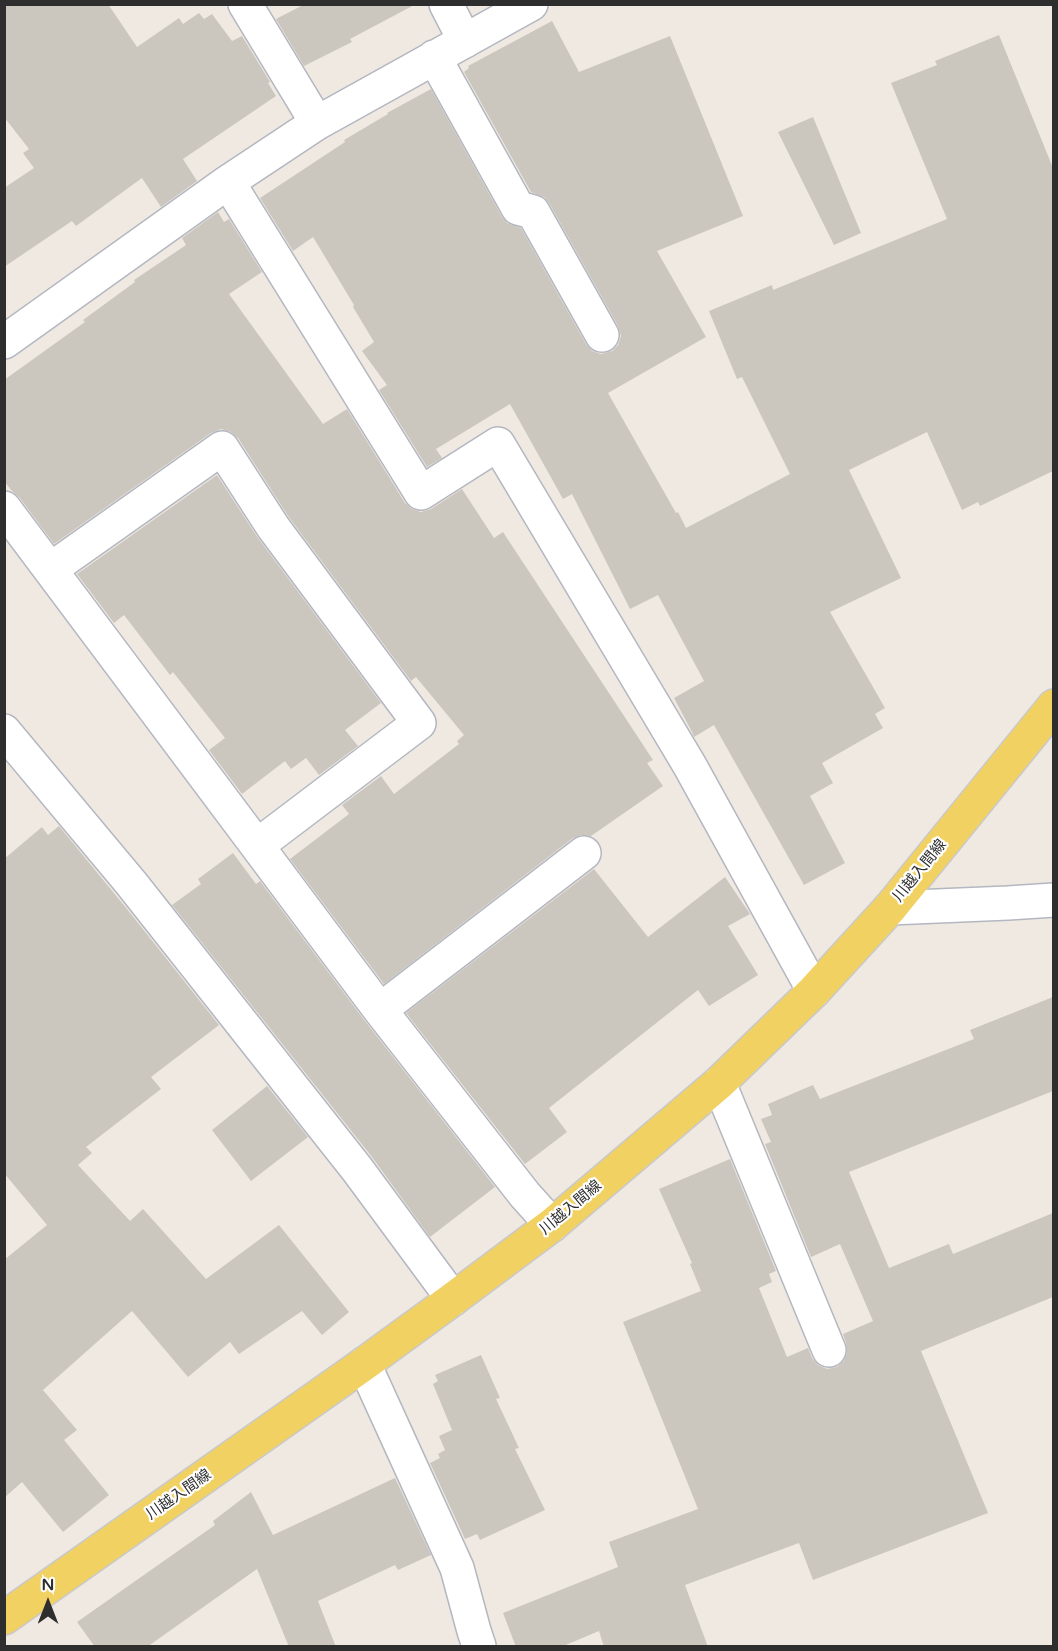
<!DOCTYPE html>
<meta charset="utf-8">
<style>
body{margin:0}
#map{position:relative;width:1058px;height:1651px;overflow:hidden;background:#efe9e1;font-family:"Varela Round",sans-serif}
canvas{display:block}
.frame{position:absolute;inset:0;border:6px solid #2e2e2e;pointer-events:none}
.north{position:absolute;left:18px;top:1573px;width:60px;height:60px;-webkit-text-stroke:4px #fff;paint-order:stroke;rotate:0deg;font-size:16px;font-weight:700;line-height:24px;text-align:center;color:#2e2e2e}
.north::after{content:'';display:block;margin:auto;width:21px;height:27px;background:#2e2e2e;clip-path:polygon(50% 0,100% 100%,50% 72%,0 100%)}
</style>
<div id="map">
<canvas width="1058" height="1651"></canvas>
<div class="frame"></div>
<div class="north">N</div>
</div>
<script>
const g = document.querySelector('canvas').getContext('2d');
g.lineJoin = 'round';
function paint(path, color) { g.fillStyle = color; g.fill(path, 'evenodd'); }
const shape = rows => new Path2D(rows.map(r => 'M' + r).join(''));
function strokePath(path, color, width, dash) { g.strokeStyle = color; g.lineWidth = width; g.lineCap = dash ? 'butt' : 'round'; g.setLineDash(dash || []); g.stroke(path); }
function label(font, color, halo, rows, align = 'center') {
  g.font = font + ' "Varela Round","Noto Sans JP",sans-serif'; g.lineWidth = 4.5; g.setLineDash([]); g.textBaseline = 'middle'; g.strokeStyle = halo; g.fillStyle = color; for (const [text, x, y, turn = 0] of rows) {
    g.save(); g.translate(x, y); g.rotate((+turn || 0) * Math.PI / 180); g.textAlign = isNaN(turn) ? turn : align; if (halo) g.strokeText(text, 0, 0); g.fillText(text, 0, 0); g.restore();
  }
}
const building = shape([
 [4,4,108,4,137,47,179,18,183,24,199,13,204,19,212,14,232,41,242,36,270,82,268,83,276,96,183,159,197,181,161,207,142,178,76,226,72,221,4,267,4,188,34,168,23,153,29,149,4,117],
 [305,4,416,4,350,39,352,42,304,66,276,19],
 [552,21,579,72,670,36,743,216,657,251,706,337,608,393,676,513,678,512,686,528,790,474,742,377,737,379,709,311,772,285,773,290,947,219,891,83,937,65,935,61,999,35,1053,168,1053,471,980,506,978,502,962,510,927,432,849,470,901,578,830,612,885,708,875,714,883,728,822,763,833,783,810,796,845,863,804,885,714,725,694,737,692,732,674,698,704,681,658,595,630,609,572,494,563,499,510,404,436,449,442,458,427,467,379,390,387,385,362,351,374,342,353,307,354,305,313,237,293,251,260,198,345,142,344,140,388,114,387,113,431,89,502,217,507,223,521,228,586,344,592,351,601,354,612,351,618,345,621,336,618,326,549,203,544,197,531,192,464,72,469,68,468,66],
 [813,117,861,233,834,245,778,132],
 [218,212,224,222,229,219,262,272,229,294,323,424,347,409,405,503,412,509,421,512,431,509,462,489,494,538,503,532,653,760,647,763,663,786,591,836,581,835,573,838,384,984,290,859,349,814,342,805,381,776,394,794,459,744,457,741,464,735,416,677,411,681,288,516,238,438,231,432,221,429,211,433,54,544,19,497,12,491,4,481,4,380,85,322,83,320,135,282,134,280,186,245,182,238],
 [217,475,258,538,381,703,345,730,358,746,319,775,306,758,291,769,285,761,242,794,209,750,225,738,173,672,170,675,124,615,114,623,77,574],
 [59,826,127,909,219,1025,151,1077,161,1089,86,1147,92,1153,78,1165,130,1221,143,1209,206,1279,279,1225,349,1312,322,1335,302,1311,239,1354,230,1342,188,1377,132,1311,43,1390,77,1430,64,1440,109,1495,63,1532,22,1482,4,1498,4,1260,47,1225,4,1173,4,859,42,827,48,835],
 [233,853,256,884,260,881,365,1021,495,1187,430,1237,372,1157,172,905,201,884,198,879],
 [594,869,648,937,725,877,750,914,728,926,758,975,709,1006,698,990,549,1108,567,1132,525,1164,406,1013],
 [1053,997,1053,1091,849,1172,889,1268,949,1244,953,1254,1053,1213,1053,1297,921,1351,988,1513,813,1580,799,1543,685,1585,708,1647,604,1647,599,1631,561,1647,516,1647,503,1613,618,1567,609,1542,698,1509,623,1322,701,1291,690,1264,692,1263,659,1189,730,1159,776,1271,769,1274,772,1282,759,1288,787,1357,808,1348,812,1358,818,1365,827,1369,837,1367,844,1361,847,1353,846,1343,843,1334,873,1321,840,1244,811,1257,765,1144,771,1142,761,1119,772,1115,768,1104,813,1085,820,1099,974,1039,970,1030],
 [267,1086,308,1137,251,1181,212,1130],
 [481,1355,500,1398,496,1399,519,1448,515,1449,545,1510,480,1540,477,1534,465,1539,430,1463,440,1458,438,1454,445,1450,439,1436,452,1430,433,1384,438,1381,435,1375],
 [395,1478,431,1555,398,1570,395,1565,318,1601,336,1647,289,1647,257,1569,147,1647,95,1647,77,1622,215,1525,213,1521,251,1492,273,1535]
]);
const minor = shape([
 [245,4,317,123],
 [446,4,465,41],
 [434,57,518,208,533,212,602,335],
 [228,182,421,493,498,444,690,766,814,991],
 [4,342,228,182,317,123,531,4],
 [4,508,380,1010,525,1195,552,1225],
 [51,569,222,448,273,527,419,723,258,845],
 [4,731,131,883,357,1169,453,1299],
 [890,908,1008,903,1054,900],
 [380,1010,584,853],
 [719,1083,829,1350],
 [364,1364,457,1568,474,1631,479,1646]
]);
const major = shape([
 [4,1618,364,1364,453,1299,552,1225,719,1083,814,991,890,908,1054,706]
]);
const streetNames = [
 ["川越入間線",920,871,-51],
 ["川越入間線",571,1208,-40],
 ["川越入間線",179,1495,-35]
];
paint(building, '#cbc7bf');
strokePath(minor, '#b4b7c1', 36);
strokePath(major, '#c9c9c9', 36);
strokePath(minor, '#fff', 33);
strokePath(major, '#f2d163', 33);
label('15px', '#2e2e2e', '#fff', streetNames);
</script>
